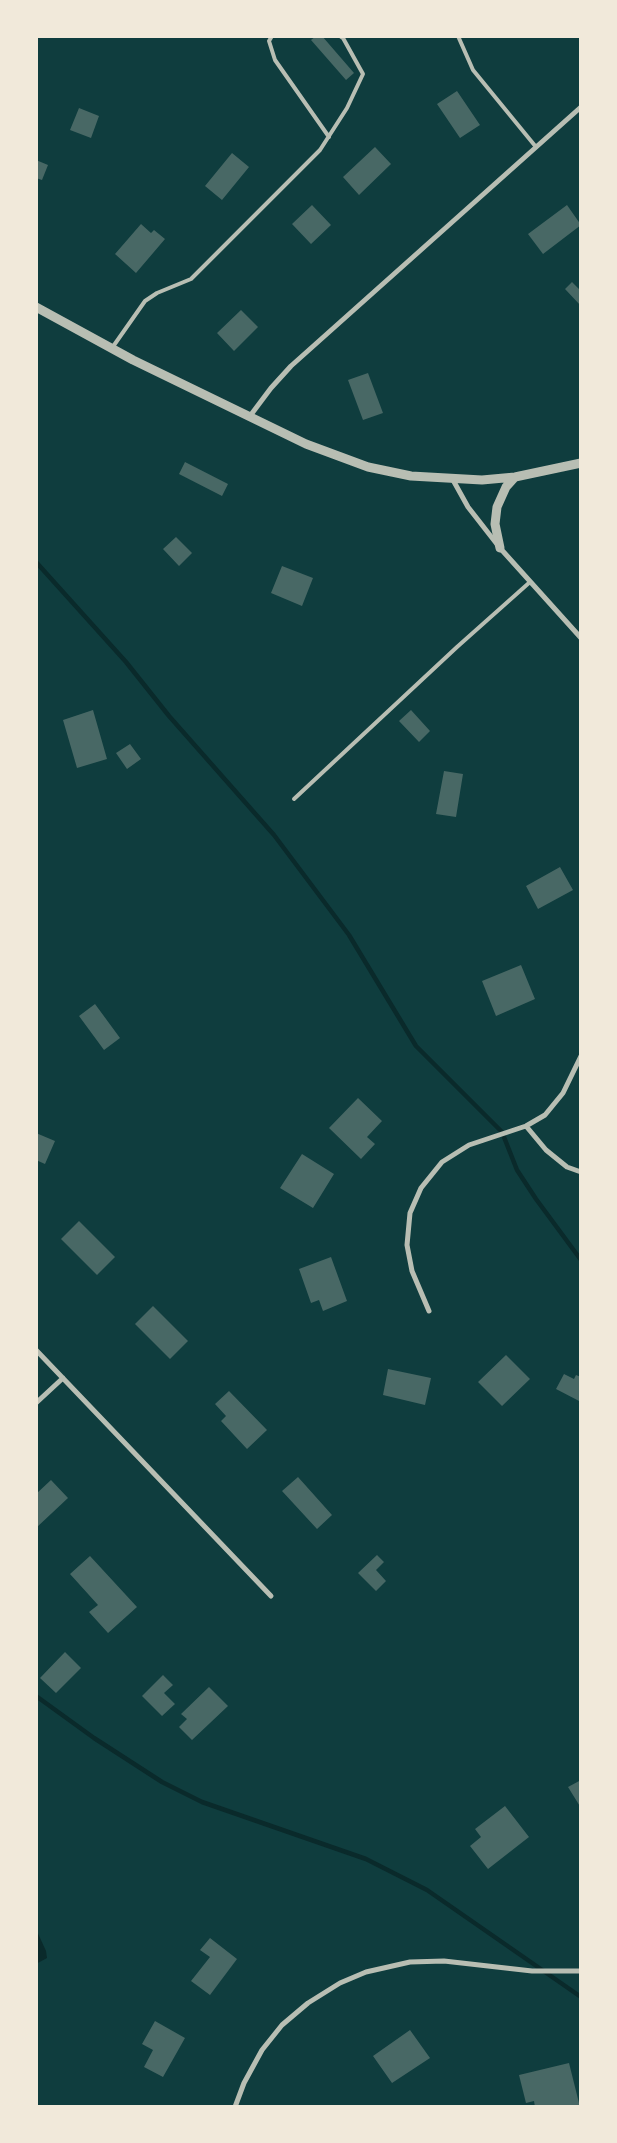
<!DOCTYPE html>
<style>
body{margin:0}
#map{position:relative;width:617px;height:2143px;overflow:hidden;background:#0f3d3e;font-family:"Asap Condensed",sans-serif}
canvas{display:block}
.frame{position:absolute;inset:0;border:38px solid #f1e9da;pointer-events:none}
</style>
<div id="map">
<canvas width="617" height="2143"></canvas>
<div class="frame"></div>
</div>
<script>
const g = document.querySelector('canvas').getContext('2d');
g.lineJoin = 'round';
function paint(path, color) { g.fillStyle = color; g.fill(path, 'evenodd'); }
const shape = rows => new Path2D(rows.map(r => 'M' + r).join(''));
function strokePath(path, color, width, dash) { g.strokeStyle = color; g.lineWidth = width; g.lineCap = dash ? 'butt' : 'round'; g.setLineDash(dash || []); g.stroke(path); }
const water = shape([
 [36,1929,46,1951,47,1958,36,1964]
]);
const stream = shape([
 [36,562,126,662,169,716,274,835,349,935,416,1046,502,1132,517,1170,536,1199,581,1260],
 [36,1696,94,1738,162,1782,202,1802,366,1859,427,1890,581,1997]
]);
const building = shape([
 [316,36,322,36,354,73,346,80,311,40],
 [457,91,480,125,460,138,437,104],
 [79,108,99,116,91,138,70,130],
 [375,147,391,164,359,195,343,177],
 [232,153,249,167,222,200,205,186],
 [36,160,48,165,42,180,36,178],
 [312,205,331,225,311,244,292,224],
 [567,205,581,225,543,254,528,234],
 [141,224,151,233,154,230,165,239,136,273,115,254],
 [572,282,581,291,581,306,565,289],
 [241,310,258,327,234,351,217,333],
 [368,373,383,413,363,420,348,380],
 [185,462,228,484,222,496,179,474],
 [176,537,192,553,179,566,163,549],
 [282,566,313,578,302,606,271,593],
 [93,710,107,759,77,768,63,720],
 [411,710,430,731,419,742,399,721],
 [130,744,141,759,127,769,116,753],
 [444,771,463,774,456,817,436,814],
 [560,867,573,890,538,909,526,886],
 [521,965,535,999,496,1016,482,981],
 [95,1004,120,1038,104,1050,79,1016],
 [358,1098,382,1121,367,1137,375,1144,361,1159,329,1128],
 [36,1133,55,1141,45,1164,36,1160],
 [302,1154,334,1174,313,1208,280,1188],
 [79,1221,115,1257,97,1275,61,1239],
 [331,1257,347,1301,323,1311,319,1300,311,1303,299,1269],
 [153,1306,188,1341,170,1359,135,1324],
 [506,1355,530,1379,502,1406,478,1382],
 [388,1369,431,1378,425,1405,383,1395],
 [564,1374,574,1379,576,1375,581,1377,581,1402,556,1389],
 [229,1391,267,1430,247,1449,221,1421,226,1416,215,1404],
 [298,1477,332,1515,317,1529,282,1491],
 [51,1480,68,1498,36,1528,36,1494],
 [377,1555,384,1562,376,1570,386,1581,376,1591,358,1573],
 [90,1556,137,1607,108,1633,89,1612,98,1605,70,1574],
 [65,1652,81,1668,56,1693,40,1678],
 [163,1675,173,1685,164,1693,175,1704,162,1716,142,1696],
 [209,1687,228,1706,192,1740,179,1727,187,1719,181,1714],
 [581,1780,581,1808,568,1787],
 [505,1806,529,1837,488,1869,470,1846,481,1837,475,1829],
 [210,1938,237,1959,210,1995,191,1981,210,1957,200,1950],
 [155,2021,185,2038,163,2077,144,2067,153,2050,142,2044],
 [410,2030,430,2058,392,2083,373,2056],
 [569,2063,580,2107,535,2107,534,2101,526,2103,519,2075]
]);
const service = shape([
 [272,36,269,41,275,60,329,137],
 [458,36,473,70,536,147],
 [112,348,145,301,157,293,191,279,320,150,347,108,363,74,343,38,340,36],
 [294,799,457,647,530,582]
]);
const minor = shape([
 [250,416,271,388,291,366,581,107],
 [453,480,468,507,500,548,581,638],
 [526,1126,546,1150,567,1167,581,1172],
 [429,1311,412,1271,407,1245,410,1213,421,1188,442,1162,469,1145,526,1126,545,1115,563,1093,581,1056],
 [36,1350,271,1596],
 [36,1403,63,1378],
 [235,2107,244,2083,262,2050,282,2025,308,2003,340,1983,366,1972,410,1962,444,1961,532,1971,581,1971]
]);
const tertiary = shape([
 [36,307,133,360,306,444,368,467,411,476,482,480,515,477,581,463],
 [500,548,495,524,497,507,506,487,515,477]
]);
paint(water, '#0a2a2b');
strokePath(stream, '#0a2a2b', 4.5);
paint(building, '#486865');
strokePath(service, '#b8beb3', 4);
strokePath(minor, '#b8beb3', 5);
strokePath(tertiary, '#b8beb3', 9);
</script>
